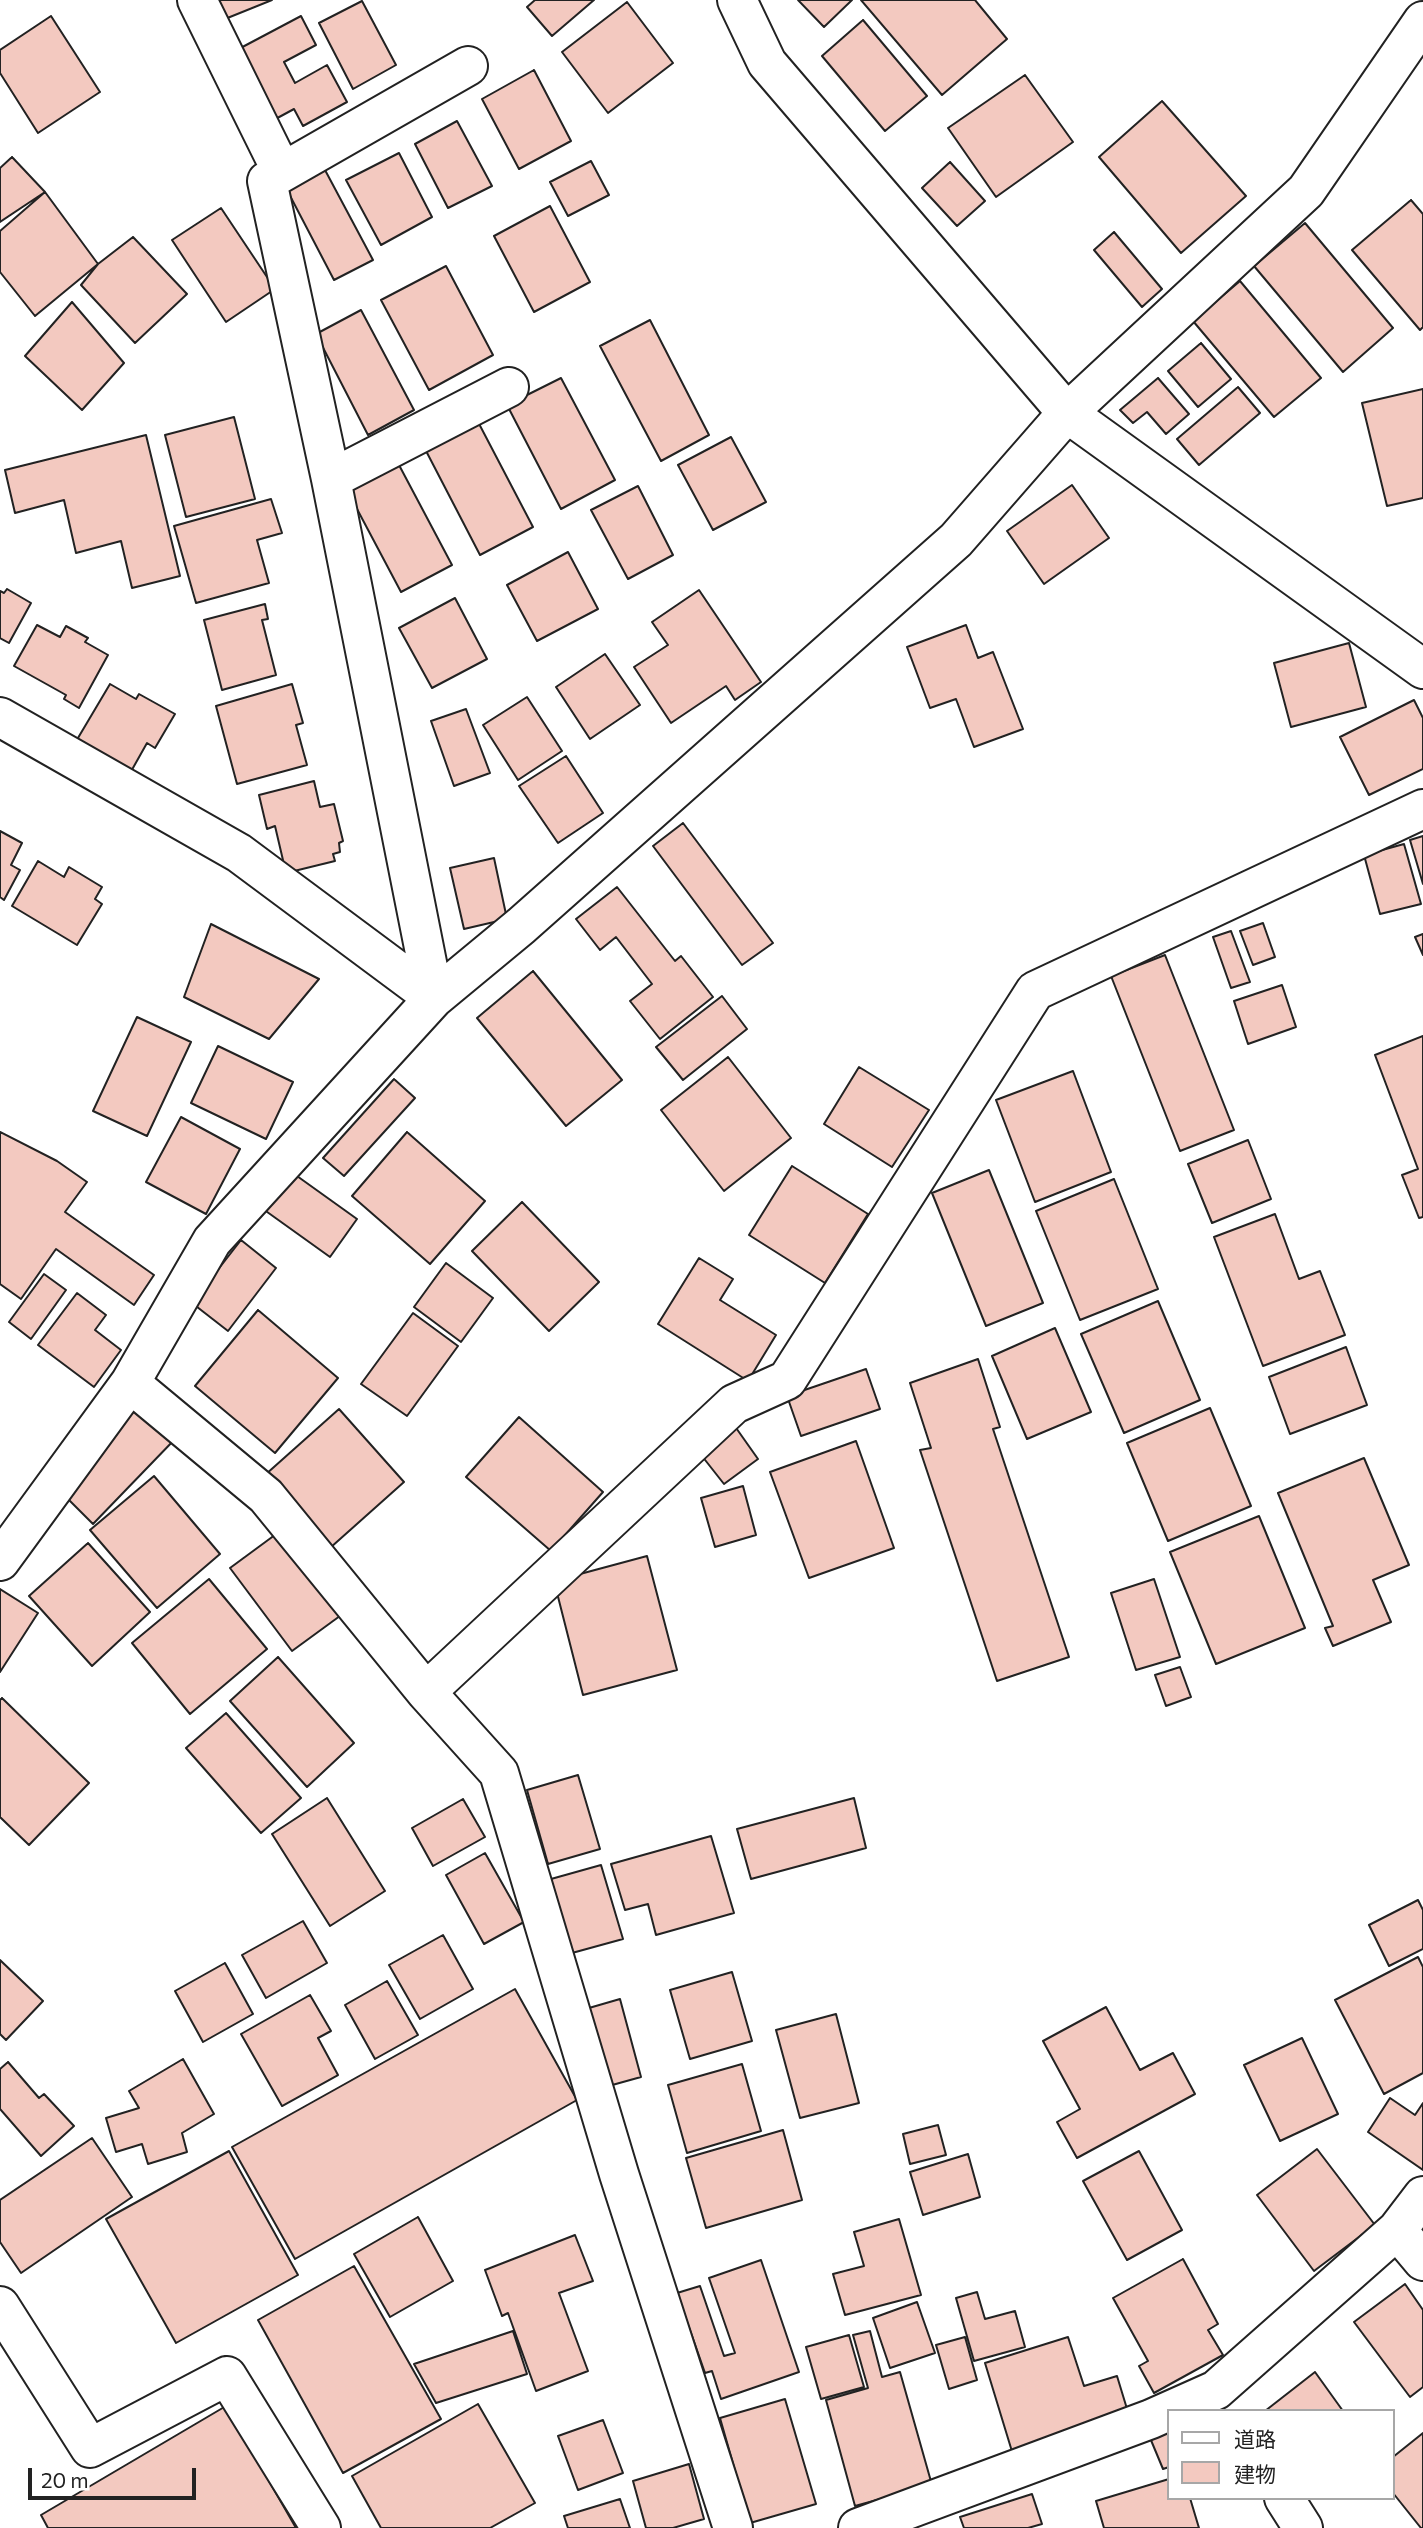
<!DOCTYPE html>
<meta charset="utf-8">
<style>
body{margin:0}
#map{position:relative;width:1423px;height:2528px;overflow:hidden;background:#fff;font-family:Commissioner,"Noto Sans JP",sans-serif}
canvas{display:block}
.legend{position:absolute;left:1167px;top:2409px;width:228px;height:91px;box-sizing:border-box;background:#fff;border:2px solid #a7a7a7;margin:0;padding:9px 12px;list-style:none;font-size:21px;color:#222}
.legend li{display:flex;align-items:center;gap:14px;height:35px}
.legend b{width:35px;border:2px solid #a7a7a7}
.scale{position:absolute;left:28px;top:2468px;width:168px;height:32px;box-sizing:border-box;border:4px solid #222;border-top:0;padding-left:9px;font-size:21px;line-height:24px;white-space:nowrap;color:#222;-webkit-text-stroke:5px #fff;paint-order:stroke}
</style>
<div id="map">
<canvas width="1423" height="2528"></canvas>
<ul class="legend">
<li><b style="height:9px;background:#fff"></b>道路</li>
<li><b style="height:19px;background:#f3c9c0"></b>建物</li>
</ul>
<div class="scale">20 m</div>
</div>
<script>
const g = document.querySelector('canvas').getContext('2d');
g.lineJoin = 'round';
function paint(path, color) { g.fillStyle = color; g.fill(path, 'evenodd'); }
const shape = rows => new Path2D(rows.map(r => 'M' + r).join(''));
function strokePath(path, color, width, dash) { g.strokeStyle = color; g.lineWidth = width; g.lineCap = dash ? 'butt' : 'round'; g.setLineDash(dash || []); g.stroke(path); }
const building = shape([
 [211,0,272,0,220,21,211,0],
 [535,0,594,0,552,36,527,7,535,0],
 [798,0,852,0,824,27,798,0],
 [861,0,975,0,1007,39,942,95,861,0],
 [362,1,396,65,353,89,319,23,362,1],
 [627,2,673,63,608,113,562,52,627,2],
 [51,16,100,92,38,133,0,73,0,50,51,16],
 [301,16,316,45,284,62,295,83,327,65,347,102,303,126,294,109,270,122,233,52,301,16],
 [863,20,927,96,885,131,822,56,863,20],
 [534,70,571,141,519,169,482,99,534,70],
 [1025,75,1073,142,996,197,948,128,1025,75],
 [1162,101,1246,196,1181,253,1099,157,1162,101],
 [457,121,492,186,448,208,415,144,457,121],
 [399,153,432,217,381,245,346,180,399,153],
 [12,157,45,192,0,222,0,168,12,157],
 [591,161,609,195,568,216,550,182,591,161],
 [950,162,985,201,957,226,922,188,950,162],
 [325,170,373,260,334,280,287,190,325,170],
 [45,192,98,264,35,316,0,272,0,231,45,192],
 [1411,200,1423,214,1423,327,1420,330,1352,250,1411,200],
 [550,206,590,282,534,312,494,236,550,206],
 [221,208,275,289,226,322,172,240,221,208],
 [1305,223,1393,328,1343,372,1254,266,1305,223],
 [1114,232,1162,289,1142,307,1094,250,1114,232],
 [133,237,187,294,135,343,81,285,98,264,133,237],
 [446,266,493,355,429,390,381,300,446,266],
 [1240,281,1321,378,1274,417,1193,321,1240,281],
 [72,302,124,363,82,410,25,356,72,302],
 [361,310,414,410,368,435,316,334,361,310],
 [650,320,709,435,661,461,600,346,650,320],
 [1201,343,1231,379,1198,407,1168,371,1201,343],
 [561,378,615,480,561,509,507,405,561,378],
 [1158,378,1189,414,1166,434,1147,412,1133,423,1120,410,1158,378],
 [1238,387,1260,413,1199,465,1177,439,1238,387],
 [1423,389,1423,498,1387,506,1362,403,1423,389],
 [234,417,255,499,186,517,165,435,234,417],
 [476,418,533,527,480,555,424,447,476,418],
 [146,435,180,576,132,588,121,541,76,553,64,500,15,513,5,470,146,435],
 [731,437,766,502,713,530,678,465,731,437],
 [399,465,452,565,401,592,348,492,399,465],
 [1072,485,1109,538,1044,584,1007,531,1072,485],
 [638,486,673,555,628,579,591,510,638,486],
 [271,499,282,533,257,540,269,583,196,603,174,526,271,499],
 [568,552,598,609,537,641,507,585,568,552],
 [7,589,31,603,9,643,0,638,0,591,4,593,7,589],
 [699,590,761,682,735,700,726,686,671,723,634,667,668,645,652,622,699,590],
 [455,598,487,659,432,688,399,628,455,598],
 [265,604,268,619,262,620,276,675,222,690,204,620,265,604],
 [37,625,60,637,66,626,88,638,85,642,108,655,79,708,64,699,66,695,14,666,37,625],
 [966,625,978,658,993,652,1023,729,974,747,956,699,930,708,907,647,966,625],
 [1349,643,1366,707,1291,727,1274,663,1349,643],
 [605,654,640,705,590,739,556,687,605,654],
 [110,684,136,699,139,694,175,714,155,748,147,743,129,775,75,743,110,684],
 [292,684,303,723,296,725,307,765,237,784,216,706,292,684],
 [527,697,562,751,518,780,483,725,527,697],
 [1414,700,1423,718,1423,769,1369,795,1340,737,1414,700],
 [466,709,490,773,454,786,431,721,466,709],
 [566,756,603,813,558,843,519,786,566,756],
 [314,781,320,807,334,804,343,841,339,843,340,852,333,854,335,861,286,873,275,826,267,829,259,795,314,781],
 [683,823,773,943,742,965,653,846,683,823],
 [0,831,22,843,11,865,20,870,4,900,0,897,0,831],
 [1423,836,1423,884,1410,840,1423,836],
 [1404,844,1421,904,1380,914,1364,855,1404,844],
 [494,858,507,919,464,929,450,868,494,858],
 [38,861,64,877,69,867,102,887,95,899,102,904,77,945,12,906,38,861],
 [617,887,675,961,681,956,713,997,660,1039,630,1001,652,984,616,937,600,950,576,919,617,887],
 [1263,923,1275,957,1253,965,1240,931,1263,923],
 [211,924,319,979,269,1039,184,997,211,924],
 [1231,931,1250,982,1231,988,1213,937,1231,931],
 [1423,934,1423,955,1415,937,1423,934],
 [1165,955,1234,1130,1180,1151,1111,976,1165,955],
 [533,971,622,1080,566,1126,477,1018,533,971],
 [1282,985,1296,1027,1248,1044,1234,1001,1282,985],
 [722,996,747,1029,683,1080,656,1047,722,996],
 [137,1017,191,1042,147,1136,93,1111,137,1017],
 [1423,1036,1423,1217,1419,1218,1402,1175,1418,1169,1375,1055,1423,1036],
 [218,1046,293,1082,266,1139,191,1103,218,1046],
 [728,1057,791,1138,724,1191,661,1110,728,1057],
 [859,1067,929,1110,892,1167,824,1124,859,1067],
 [1073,1071,1111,1172,1035,1202,996,1100,1073,1071],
 [394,1079,415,1098,344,1176,323,1158,394,1079],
 [181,1117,240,1149,206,1214,146,1182,181,1117],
 [0,1132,57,1161,87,1182,65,1212,154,1275,134,1305,56,1249,21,1299,0,1284,0,1132],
 [407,1132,485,1201,430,1264,352,1196,407,1132],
 [1248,1140,1271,1199,1212,1223,1188,1164,1248,1140],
 [792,1166,868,1214,825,1283,749,1235,792,1166],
 [989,1170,1043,1303,986,1326,932,1193,989,1170],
 [290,1171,357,1219,330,1257,263,1209,290,1171],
 [1114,1179,1158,1289,1080,1320,1036,1211,1114,1179],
 [522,1202,599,1282,549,1331,472,1251,522,1202],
 [1275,1214,1299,1279,1320,1271,1345,1335,1263,1366,1214,1237,1275,1214],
 [241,1240,276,1268,228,1331,192,1303,241,1240],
 [699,1258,733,1279,720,1300,776,1335,748,1381,658,1324,699,1258],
 [446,1263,493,1298,461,1342,414,1307,446,1263],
 [44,1274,66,1290,31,1339,9,1322,44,1274],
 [77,1293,106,1315,95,1330,121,1350,94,1387,38,1345,77,1293],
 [1158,1301,1200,1400,1124,1433,1081,1334,1158,1301],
 [258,1310,338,1378,275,1453,195,1386,258,1310],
 [413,1313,458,1346,407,1416,361,1384,413,1313],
 [1055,1328,1091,1412,1027,1439,992,1356,1055,1328],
 [1346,1347,1367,1405,1290,1434,1269,1377,1346,1347],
 [978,1359,1000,1427,993,1429,1069,1657,997,1681,920,1450,931,1448,910,1383,978,1359],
 [866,1369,880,1409,801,1436,787,1396,866,1369],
 [139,1403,176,1438,93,1524,58,1489,139,1403],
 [1210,1408,1251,1506,1168,1541,1127,1443,1210,1408],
 [339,1409,404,1482,330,1548,265,1475,339,1409],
 [519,1417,603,1492,551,1551,466,1477,519,1417],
 [734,1425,758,1459,724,1484,698,1451,734,1425],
 [856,1441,894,1548,809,1578,770,1472,856,1441],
 [1364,1458,1409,1565,1373,1580,1391,1622,1333,1646,1325,1628,1333,1626,1278,1493,1364,1458],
 [154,1476,220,1554,157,1608,90,1530,154,1476],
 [743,1486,756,1535,715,1547,701,1498,743,1486],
 [1259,1516,1305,1628,1216,1664,1170,1552,1259,1516],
 [283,1529,344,1613,292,1651,230,1568,283,1529],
 [88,1543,150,1612,92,1666,29,1596,88,1543],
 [647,1556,677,1670,583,1695,554,1581,647,1556],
 [209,1579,267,1649,190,1714,132,1643,209,1579],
 [1154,1579,1180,1657,1136,1670,1111,1593,1154,1579],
 [0,1589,38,1613,0,1672,0,1589],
 [278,1657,354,1743,307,1787,230,1701,278,1657],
 [1180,1667,1191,1697,1166,1706,1155,1675,1180,1667],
 [2,1698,89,1783,29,1845,0,1817,0,1700,2,1698],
 [226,1713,301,1798,261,1833,186,1748,226,1713],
 [578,1775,600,1849,548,1864,527,1790,578,1775],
 [327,1798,385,1891,330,1926,272,1834,327,1798],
 [854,1798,866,1848,751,1879,737,1829,854,1798],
 [463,1799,485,1837,433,1866,412,1828,463,1799],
 [711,1836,734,1913,656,1935,648,1904,625,1910,611,1864,711,1836],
 [485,1853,524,1922,484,1944,446,1875,485,1853],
 [601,1865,623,1939,572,1953,551,1879,601,1865],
 [1418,1900,1423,1910,1423,1949,1389,1966,1369,1925,1418,1900],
 [303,1921,327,1963,266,1998,242,1955,303,1921],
 [443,1935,473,1989,420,2019,389,1965,443,1935],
 [1418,1957,1423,1967,1423,2073,1384,2094,1335,2000,1418,1957],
 [0,1960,43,2001,6,2040,0,2034,0,1960],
 [225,1963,253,2014,203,2042,175,1991,225,1963],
 [732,1972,752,2041,690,2059,670,1990,732,1972],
 [387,1981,418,2035,375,2059,345,2005,387,1981],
 [515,1989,577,2100,295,2259,232,2147,515,1989],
 [310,1995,331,2031,318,2038,338,2075,282,2106,241,2034,310,1995],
 [620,1999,641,2077,605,2087,582,2010,620,1999],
 [1106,2007,1140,2070,1173,2053,1195,2094,1077,2158,1057,2122,1080,2109,1043,2041,1106,2007],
 [836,2014,859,2103,800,2118,776,2030,836,2014],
 [1302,2038,1338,2114,1280,2141,1244,2065,1302,2038],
 [183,2059,214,2114,182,2133,187,2152,148,2164,142,2144,116,2152,106,2118,139,2108,129,2091,183,2059],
 [8,2062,39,2098,44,2094,74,2126,41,2156,0,2109,0,2069,8,2062],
 [742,2064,761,2131,687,2153,668,2085,742,2064],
 [1390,2098,1415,2115,1423,2103,1423,2170,1368,2132,1390,2098],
 [938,2125,946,2155,910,2164,903,2134,938,2125],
 [783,2130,802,2200,706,2228,686,2158,783,2130],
 [92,2138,132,2197,21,2273,0,2242,0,2200,92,2138],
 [1317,2149,1375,2225,1314,2271,1257,2195,1317,2149],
 [229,2151,298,2275,176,2343,106,2219,229,2151],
 [1139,2151,1182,2230,1127,2260,1083,2181,1139,2151],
 [968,2154,980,2197,923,2215,910,2172,968,2154],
 [418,2217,453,2281,390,2317,354,2254,418,2217],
 [899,2219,921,2295,845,2315,833,2274,864,2266,854,2232,899,2219],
 [575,2235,593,2281,559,2293,588,2371,536,2391,508,2313,502,2316,485,2270,575,2235],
 [1183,2259,1218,2324,1208,2330,1223,2355,1154,2393,1139,2366,1148,2361,1113,2298,1183,2259],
 [761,2260,799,2372,721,2399,712,2371,705,2373,677,2293,700,2286,724,2356,735,2353,709,2278,761,2260],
 [354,2266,441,2419,343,2473,258,2320,354,2266],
 [1405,2284,1423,2310,1423,2387,1410,2397,1354,2322,1405,2284],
 [977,2292,985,2319,1015,2311,1025,2347,974,2361,956,2298,977,2292],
 [917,2302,935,2353,890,2368,873,2318,917,2302],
 [513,2331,527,2374,436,2403,414,2364,513,2331],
 [870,2331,882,2377,900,2372,932,2485,855,2506,826,2400,868,2388,853,2335,870,2331],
 [849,2335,864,2387,821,2399,806,2347,849,2335],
 [965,2337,977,2380,949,2389,936,2345,965,2337],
 [1068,2337,1084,2386,1117,2376,1131,2422,1014,2458,985,2363,1068,2337],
 [1315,2372,1343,2411,1265,2411,1315,2372],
 [785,2399,816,2504,750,2523,720,2418,785,2399],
 [478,2404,535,2503,490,2528,381,2528,352,2476,478,2404],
 [226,2406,296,2528,48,2528,41,2515,226,2406],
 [603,2420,623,2473,578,2490,558,2436,603,2420],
 [1169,2424,1169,2467,1163,2469,1148,2433,1169,2424],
 [1423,2433,1423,2528,1421,2528,1393,2493,1393,2457,1423,2433],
 [689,2464,704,2519,673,2528,646,2528,633,2481,689,2464],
 [1169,2479,1169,2498,1190,2498,1199,2528,1104,2528,1096,2501,1169,2479],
 [1032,2494,1042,2524,1028,2528,964,2528,960,2517,1032,2494],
 [620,2499,630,2528,568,2528,564,2516,620,2499]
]);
const minor = shape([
 [197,0,282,172],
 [737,0,767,63,1067,413,1423,669],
 [331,479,509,387],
 [0,717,239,853,434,998],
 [434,998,331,479,267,181,468,66],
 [130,1383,266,1496,426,1692,499,1773,619,2174,733,2528],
 [0,1561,130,1383,212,1241,434,998,521,926,956,540,1067,413,1306,191,1423,21],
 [426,1692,734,1404,787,1380,1035,991,1423,809],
 [1397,2230,1423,2261],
 [0,2306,90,2448,227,2376,321,2528],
 [1284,2498,1303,2528],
 [858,2528,1151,2419,1216,2390,1397,2230,1423,2196]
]);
paint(building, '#f3c9c0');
strokePath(building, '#222', 2);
strokePath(minor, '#222', 42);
strokePath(minor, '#fff', 38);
</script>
